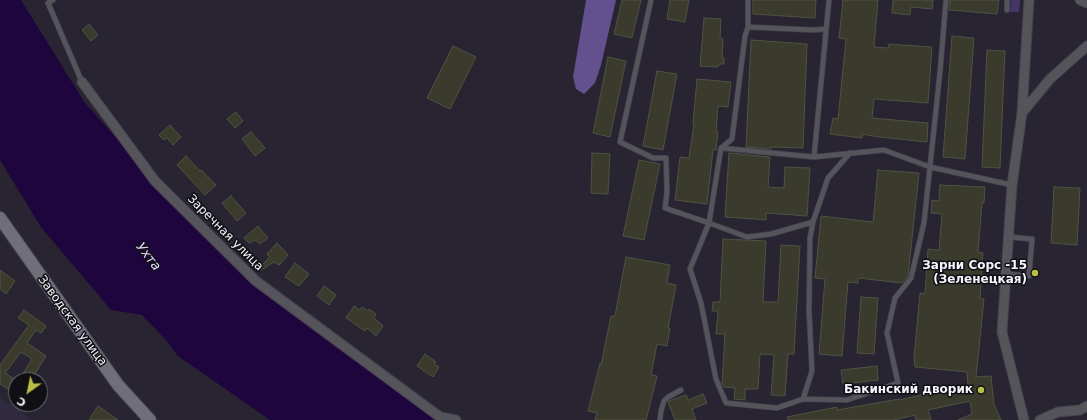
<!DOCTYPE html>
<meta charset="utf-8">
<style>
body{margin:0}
#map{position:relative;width:1087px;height:420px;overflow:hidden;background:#282431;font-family:"DejaVu Sans",sans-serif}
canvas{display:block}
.north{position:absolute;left:8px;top:372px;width:40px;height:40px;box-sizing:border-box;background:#100f14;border:1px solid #6c6b71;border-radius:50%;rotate:213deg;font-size:11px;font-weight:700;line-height:16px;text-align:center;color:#f6f4fd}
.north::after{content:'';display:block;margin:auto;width:14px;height:18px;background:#bac045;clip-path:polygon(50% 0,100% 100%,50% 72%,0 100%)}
</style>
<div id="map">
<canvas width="1087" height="420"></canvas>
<div class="north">С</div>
</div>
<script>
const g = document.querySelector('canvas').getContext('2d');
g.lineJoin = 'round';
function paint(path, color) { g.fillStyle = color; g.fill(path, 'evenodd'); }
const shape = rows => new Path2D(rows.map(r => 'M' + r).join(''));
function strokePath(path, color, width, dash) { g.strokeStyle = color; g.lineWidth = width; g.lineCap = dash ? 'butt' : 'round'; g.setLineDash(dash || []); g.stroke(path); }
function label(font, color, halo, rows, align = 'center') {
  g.font = font + ' "DejaVu Sans",sans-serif'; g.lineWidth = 3; g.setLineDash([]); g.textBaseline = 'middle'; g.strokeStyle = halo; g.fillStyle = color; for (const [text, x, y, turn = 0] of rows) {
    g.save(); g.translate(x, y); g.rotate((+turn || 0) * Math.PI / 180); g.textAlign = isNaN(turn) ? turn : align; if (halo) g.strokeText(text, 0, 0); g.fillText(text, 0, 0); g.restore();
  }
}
const built = shape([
 [0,397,33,420,0,420]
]);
const green = shape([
 [1011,0,1020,0,1019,12,1010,12]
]);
const forest = shape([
 [586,0,616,0,601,65,595,83,584,94,576,89,573,77]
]);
const water = shape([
 [0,0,21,0,85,103,119,141,146,175,254,284,286,309,384,379,436,420,270,420,178,356,166,340,142,315,111,310,41,227,0,160]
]);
const building = shape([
 [622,0,641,0,632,38,614,34,622,0],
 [670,0,689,0,685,22,667,19,670,0],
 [753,0,816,0,815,18,753,14,753,0],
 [843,0,878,0,874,47,888,48,889,44,932,47,928,103,874,99,872,118,928,123,927,142,879,137,862,134,862,138,830,134,833,118,838,119,846,39,839,38,843,0],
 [893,0,933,0,932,9,911,7,910,15,892,13,893,0],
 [950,0,999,0,997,14,949,10,950,0],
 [704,18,721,19,720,38,723,39,722,58,724,58,724,64,719,64,718,67,700,66,704,18],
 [89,24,98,35,91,41,82,30,89,24],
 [952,36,974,38,965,159,943,157,952,36],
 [751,40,807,44,803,148,771,147,771,149,746,147,751,40],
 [453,46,476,57,450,109,427,98,453,46],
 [987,50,1005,51,1000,168,982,167,987,50],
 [608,57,626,61,610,137,593,133,608,57],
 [657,71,677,74,663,150,643,146,657,71],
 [697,79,731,82,728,107,718,106,716,132,718,132,716,150,713,150,707,204,675,200,680,157,689,158,694,124,693,123,697,79],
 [236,112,243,121,235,128,227,119,236,112],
 [170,125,181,137,173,145,167,138,164,140,159,135,170,125],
 [251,132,265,148,255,156,242,139,251,132],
 [592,153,610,154,608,194,591,193,592,153],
 [729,153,770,157,768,187,784,188,785,167,810,168,807,216,766,213,766,220,725,217,729,153],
 [186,156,200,171,201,170,216,185,205,195,177,165,186,156],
 [639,160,660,164,644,240,623,236,639,160],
 [878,170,919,173,908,276,902,283,858,278,858,283,848,282,842,356,819,354,825,279,815,278,821,216,873,222,878,170],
 [940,185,985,187,984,203,982,203,978,252,983,253,980,299,984,299,976,377,991,376,994,404,1001,420,958,420,972,414,970,401,928,410,931,420,916,420,915,415,894,420,788,420,787,417,837,407,837,410,899,399,899,400,968,385,967,372,915,367,914,357,920,293,925,294,928,249,939,250,942,214,931,213,932,200,939,201,940,185],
 [1054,187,1080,188,1077,245,1051,243,1054,187],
 [231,196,246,213,237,221,222,203,231,196],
 [258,226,268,238,260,244,255,240,249,243,244,238,258,226],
 [723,239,766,241,763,302,778,302,781,245,800,246,794,354,788,354,785,396,771,395,774,355,760,354,758,389,745,389,745,400,734,399,735,388,724,387,722,384,725,334,716,334,718,311,712,311,713,302,720,302,723,239],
 [277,243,288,255,279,265,274,262,261,270,259,268,270,257,267,254,277,243],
 [626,257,670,265,667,283,676,285,668,328,670,328,667,346,657,344,651,375,657,376,646,420,595,420,597,413,588,411,600,363,601,365,611,316,615,316,626,257],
 [295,263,309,274,299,286,285,277,295,263],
 [0,270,15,281,6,294,0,289,0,270],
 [324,286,336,295,329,305,317,296,324,286],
 [861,297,878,298,874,354,857,353,861,297],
 [354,306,360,310,362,307,368,311,369,309,376,314,374,318,383,326,376,336,367,328,365,331,346,318,354,306],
 [24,310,46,326,41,333,36,330,27,343,46,356,31,380,19,380,32,359,21,352,5,373,16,380,16,394,0,384,0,365,29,325,18,318,24,310],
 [425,354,436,362,434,364,439,367,433,377,417,366,425,354],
 [877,366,878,380,843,384,841,370,877,366],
 [703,394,707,403,692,409,696,420,675,420,668,402,669,401,686,395,688,400,703,394],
 [98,406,118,420,89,420,98,406]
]);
const lane = shape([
 [53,0,48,3,82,82],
 [651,0,620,142,653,158,666,158,667,192,665,208,709,223,690,269,701,303,716,379,726,403,777,408,803,399,812,371,809,310,810,238,813,222,828,178,850,153],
 [748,0,748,27,814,30,826,29],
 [1007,10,1007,0],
 [721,148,732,139,745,36,748,27],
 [814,157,829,0],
 [813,222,771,234,747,237,709,223,721,148,814,157,884,150,930,167,1012,185],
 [1006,274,1029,276,1032,239,1009,237],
 [803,399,847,400,898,383,887,333,895,298,911,278,924,223,940,72,946,0],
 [660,420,661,411,664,401,668,397,681,390]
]);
const street = shape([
 [1080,0,1087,3],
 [82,82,155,181,256,281,440,417,456,420],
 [1022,113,1050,79,1087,46],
 [1024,420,1002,332,1012,185,1022,113,1029,0],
 [1040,420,1058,412,1080,410,1087,406]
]);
const secondary = shape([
 [0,218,118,385,150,420]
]);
const markers = [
 [1035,273,4,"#bac045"],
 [981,390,4,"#bac045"]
];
const streetNames = [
 ["Заречная улица",225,233,45],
 ["Заводская улица",72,321,54]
];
const poiNames = [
 ["Зарни Сорс -15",1027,266],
 ["(Зеленецкая)",1027,280],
 ["Бакинский дворик",973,390]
];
const waterNames = [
 ["Ухта",148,257,52]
];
paint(built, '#2f2a3d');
paint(green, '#453566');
paint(forest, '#63508e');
paint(water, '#1e053e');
paint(building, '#3a3b2d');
strokePath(building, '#505243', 1);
strokePath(lane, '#45414e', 6);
strokePath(street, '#45414e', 11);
strokePath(secondary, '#45414e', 14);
strokePath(lane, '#56545b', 4.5);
strokePath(street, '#56545b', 9);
strokePath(secondary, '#706e78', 12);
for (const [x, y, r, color] of markers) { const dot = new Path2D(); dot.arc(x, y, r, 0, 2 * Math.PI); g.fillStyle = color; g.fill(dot); strokePath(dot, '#100f14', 1.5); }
label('12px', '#f6f4fd', '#100f14', streetNames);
label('bold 12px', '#f6f4fd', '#100f14', poiNames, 'right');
label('italic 13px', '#e1d8fd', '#100f14', waterNames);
</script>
